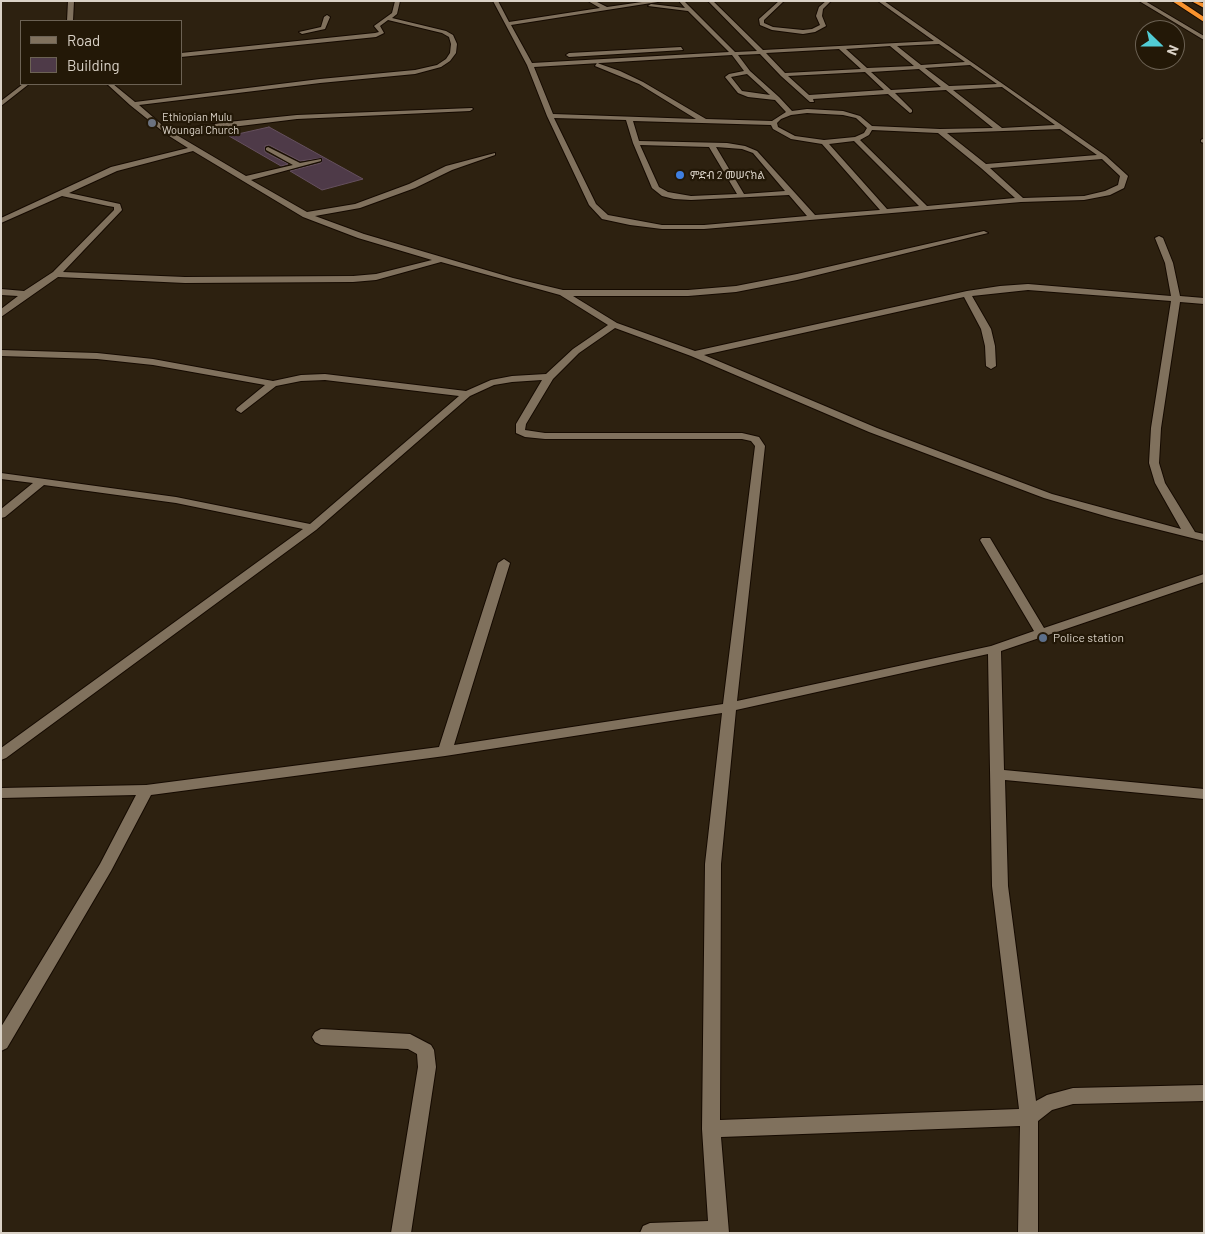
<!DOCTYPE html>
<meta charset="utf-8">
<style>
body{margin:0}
#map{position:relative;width:1205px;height:1234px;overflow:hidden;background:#2d2110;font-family:Barlow,sans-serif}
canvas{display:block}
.frame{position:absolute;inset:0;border:2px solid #dad2c7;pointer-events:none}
.legend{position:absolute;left:20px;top:20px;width:162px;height:65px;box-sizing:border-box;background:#231807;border:1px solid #6c6254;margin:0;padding:6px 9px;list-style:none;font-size:15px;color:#dad2c7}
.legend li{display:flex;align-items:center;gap:10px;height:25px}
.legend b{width:25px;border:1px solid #6c6254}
.north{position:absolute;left:1135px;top:20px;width:50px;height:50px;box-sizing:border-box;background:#231807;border:1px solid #6c6254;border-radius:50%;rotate:112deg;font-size:14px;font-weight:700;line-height:20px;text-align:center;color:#dad2c7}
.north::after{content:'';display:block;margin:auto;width:18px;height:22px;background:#51ccd5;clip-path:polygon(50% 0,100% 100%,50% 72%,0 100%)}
</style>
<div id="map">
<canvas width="1205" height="1234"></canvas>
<div class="frame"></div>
<ul class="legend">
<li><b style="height:6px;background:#80715d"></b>Road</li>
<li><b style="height:14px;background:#4e3a48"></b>Building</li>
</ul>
<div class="north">N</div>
</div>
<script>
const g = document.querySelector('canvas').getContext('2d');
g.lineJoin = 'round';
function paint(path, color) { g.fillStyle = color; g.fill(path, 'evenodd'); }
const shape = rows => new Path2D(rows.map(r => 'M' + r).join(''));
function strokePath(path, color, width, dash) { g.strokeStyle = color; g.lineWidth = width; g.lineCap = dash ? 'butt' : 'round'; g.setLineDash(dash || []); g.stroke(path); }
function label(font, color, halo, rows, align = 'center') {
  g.font = font + ' Barlow,"Noto Sans Ethiopic",sans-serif'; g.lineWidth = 4.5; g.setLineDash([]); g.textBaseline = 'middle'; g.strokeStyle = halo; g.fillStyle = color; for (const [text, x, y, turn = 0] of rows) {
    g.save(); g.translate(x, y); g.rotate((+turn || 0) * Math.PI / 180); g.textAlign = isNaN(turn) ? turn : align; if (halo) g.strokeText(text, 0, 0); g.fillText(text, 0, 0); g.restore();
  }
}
const building = shape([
 [269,127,363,179,322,190,290,171,321,163,322,158,300,161,269,145,265,146,265,152,288,164,281,166,229,136,269,127]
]);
const minor = shape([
 [68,1,74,1,73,21,67,21,68,1],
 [395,1,400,1,397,14,392,18,446,31,453,35,457,44,456,53,450,61,441,67,415,74,320,83,139,105,169,131,228,122,297,115,472,108,473,109,470,111,297,119,175,134,246,176,293,165,266,150,266,148,268,147,300,163,321,159,321,161,251,180,307,212,355,204,409,184,446,166,495,153,495,155,452,170,415,188,360,208,315,216,364,234,513,278,563,290,688,290,736,286,797,274,984,231,988,233,797,280,736,292,688,296,573,296,617,323,695,351,967,291,1000,286,1028,284,1171,296,1165,263,1155,238,1159,236,1163,238,1173,263,1180,296,1204,298,1204,304,1180,302,1161,428,1159,463,1165,483,1195,532,1204,534,1204,541,1112,518,1044,498,869,432,691,356,615,328,579,353,553,379,526,424,525,430,545,433,742,433,759,437,765,446,737,701,991,646,1034,631,980,540,982,538,990,538,1044,628,1204,574,1204,582,1001,651,1004,770,1204,789,1204,799,1005,780,1008,886,1036,1101,1047,1095,1073,1088,1204,1085,1204,1101,1073,1104,1052,1110,1038,1121,1038,1233,1018,1233,1020,1126,721,1137,729,1233,640,1233,643,1226,650,1223,708,1221,702,1129,705,864,722,713,445,756,151,795,111,871,7,1048,1,1051,1,1027,100,864,136,795,1,798,1,788,146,785,439,747,498,563,504,559,510,563,454,745,723,704,755,446,751,441,742,439,545,439,525,437,516,433,516,424,542,380,512,382,494,385,470,396,316,530,6,758,1,760,1,748,303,529,176,503,44,485,5,517,1,518,1,509,33,483,1,479,1,473,176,497,310,524,459,396,325,380,301,381,276,386,241,413,236,410,237,408,265,385,153,365,97,359,1,356,1,350,97,353,153,359,273,381,301,375,325,374,466,391,491,380,512,376,546,374,573,349,608,325,560,295,441,262,376,280,353,282,185,283,58,277,1,317,1,309,18,296,1,295,1,289,24,291,53,272,114,210,114,207,108,206,62,196,1,223,1,218,111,167,188,148,166,134,130,105,107,84,113,84,135,102,320,79,415,70,437,65,446,59,450,53,451,44,449,37,442,33,388,20,380,26,384,33,376,37,181,57,181,53,375,33,379,32,374,26,392,13,395,1],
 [193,151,303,217,358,238,432,260,376,274,353,276,185,277,63,272,122,210,120,204,69,193,117,171,193,151],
 [1028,290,1171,301,1151,428,1149,463,1155,483,1181,529,1052,494,877,428,704,355,964,297,981,329,985,346,986,366,991,369,996,366,995,346,991,329,972,296,1028,290],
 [988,654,992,886,1019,1109,720,1120,721,864,736,710,988,654],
 [493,1,498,1,509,22,600,8,588,1,595,1,607,7,649,1,664,1,511,25,532,63,729,52,688,11,648,6,651,4,685,8,679,1,684,1,735,52,757,51,708,1,713,1,763,50,934,41,878,1,884,1,1106,156,1128,176,1124,188,1110,195,1084,200,1021,202,704,229,662,229,630,225,602,219,589,205,547,116,527,65,493,1],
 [939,44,965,62,921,65,897,46,939,44],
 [890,46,914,66,867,68,846,49,890,46],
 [839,49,861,69,785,73,766,53,839,49],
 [760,54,781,76,810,102,814,102,813,99,888,94,910,113,912,112,912,110,895,93,946,90,993,128,940,129,872,126,860,116,843,111,807,109,792,111,779,97,750,71,738,55,760,54],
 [732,55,744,71,729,74,725,77,738,93,748,97,775,100,786,112,772,121,706,119,643,82,620,71,597,63,595,66,639,84,696,119,553,114,534,67,732,55],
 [970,65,997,84,949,86,925,68,970,65],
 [919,69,941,87,891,90,871,72,919,69],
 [865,72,884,90,809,95,788,76,865,72],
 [747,74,770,95,742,91,731,77,747,74],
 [1002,87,1055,125,1002,128,953,90,1002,87],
 [807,113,843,115,856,118,867,128,864,133,855,137,824,140,795,136,778,127,777,123,781,119,791,115,807,113],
 [554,118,626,120,633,143,652,188,662,196,674,199,691,200,789,195,807,216,704,225,662,225,608,215,596,204,554,118],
 [633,121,771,125,773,129,791,139,822,144,880,210,815,215,757,151,745,146,727,143,639,141,633,121],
 [1060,129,1097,155,986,164,947,133,1060,129],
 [872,130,938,133,981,168,1015,198,927,206,860,140,869,135,872,130],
 [854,141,919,206,887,209,829,144,854,141],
 [640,145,709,147,737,194,691,196,668,192,659,187,640,145],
 [716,147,742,149,753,153,785,191,744,194,716,147],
 [1102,159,1120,176,1118,185,1105,191,1084,196,1023,198,990,168,1102,159],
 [779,1,784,1,764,20,764,23,773,27,803,30,812,29,820,25,816,16,819,7,826,1,831,1,823,9,822,16,826,26,815,32,803,34,772,30,760,25,759,19,779,1],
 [1139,1,1145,1,1204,36,1204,40,1139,1],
 [327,15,330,17,325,29,302,34,299,32,321,27,324,17,327,15],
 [681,47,683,50,569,57,566,55,569,53,681,47],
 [23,84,29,84,1,106,1,101,23,84],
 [1204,138,1204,143,1201,142,1201,140,1204,138],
 [321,1029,410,1034,431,1045,434,1050,436,1067,411,1233,391,1233,418,1067,417,1054,408,1049,321,1045,315,1042,312,1037,315,1032,321,1029]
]);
const highway = shape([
 [1172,1,1180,1,1204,17,1204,22,1172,1],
 [1192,1,1204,3,1204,8,1193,2,1192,1]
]);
const markers = [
 [152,123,5,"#6b7280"],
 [680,175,5,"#3f7fe0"],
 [1043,638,5,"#5c6f8a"]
];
const farPoinames = [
 ["Ethiopian Mulu",162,117],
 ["Woungal Church",162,130],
 ["ምድብ 2 መሠናክል",690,175]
];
const poiNames = [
 ["Police station",1053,638]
];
paint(building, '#4e3a48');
strokePath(building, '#65505e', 1);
strokePath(minor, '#150a00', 2);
strokePath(highway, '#150a00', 2);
paint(minor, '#80715d');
paint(highway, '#f9932e');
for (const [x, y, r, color] of markers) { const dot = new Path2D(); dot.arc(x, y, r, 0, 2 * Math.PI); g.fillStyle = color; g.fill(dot); strokePath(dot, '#231807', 2); }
label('11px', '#dad2c7', '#231807', farPoinames, 'left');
label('12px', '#dad2c7', '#231807', poiNames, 'left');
</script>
